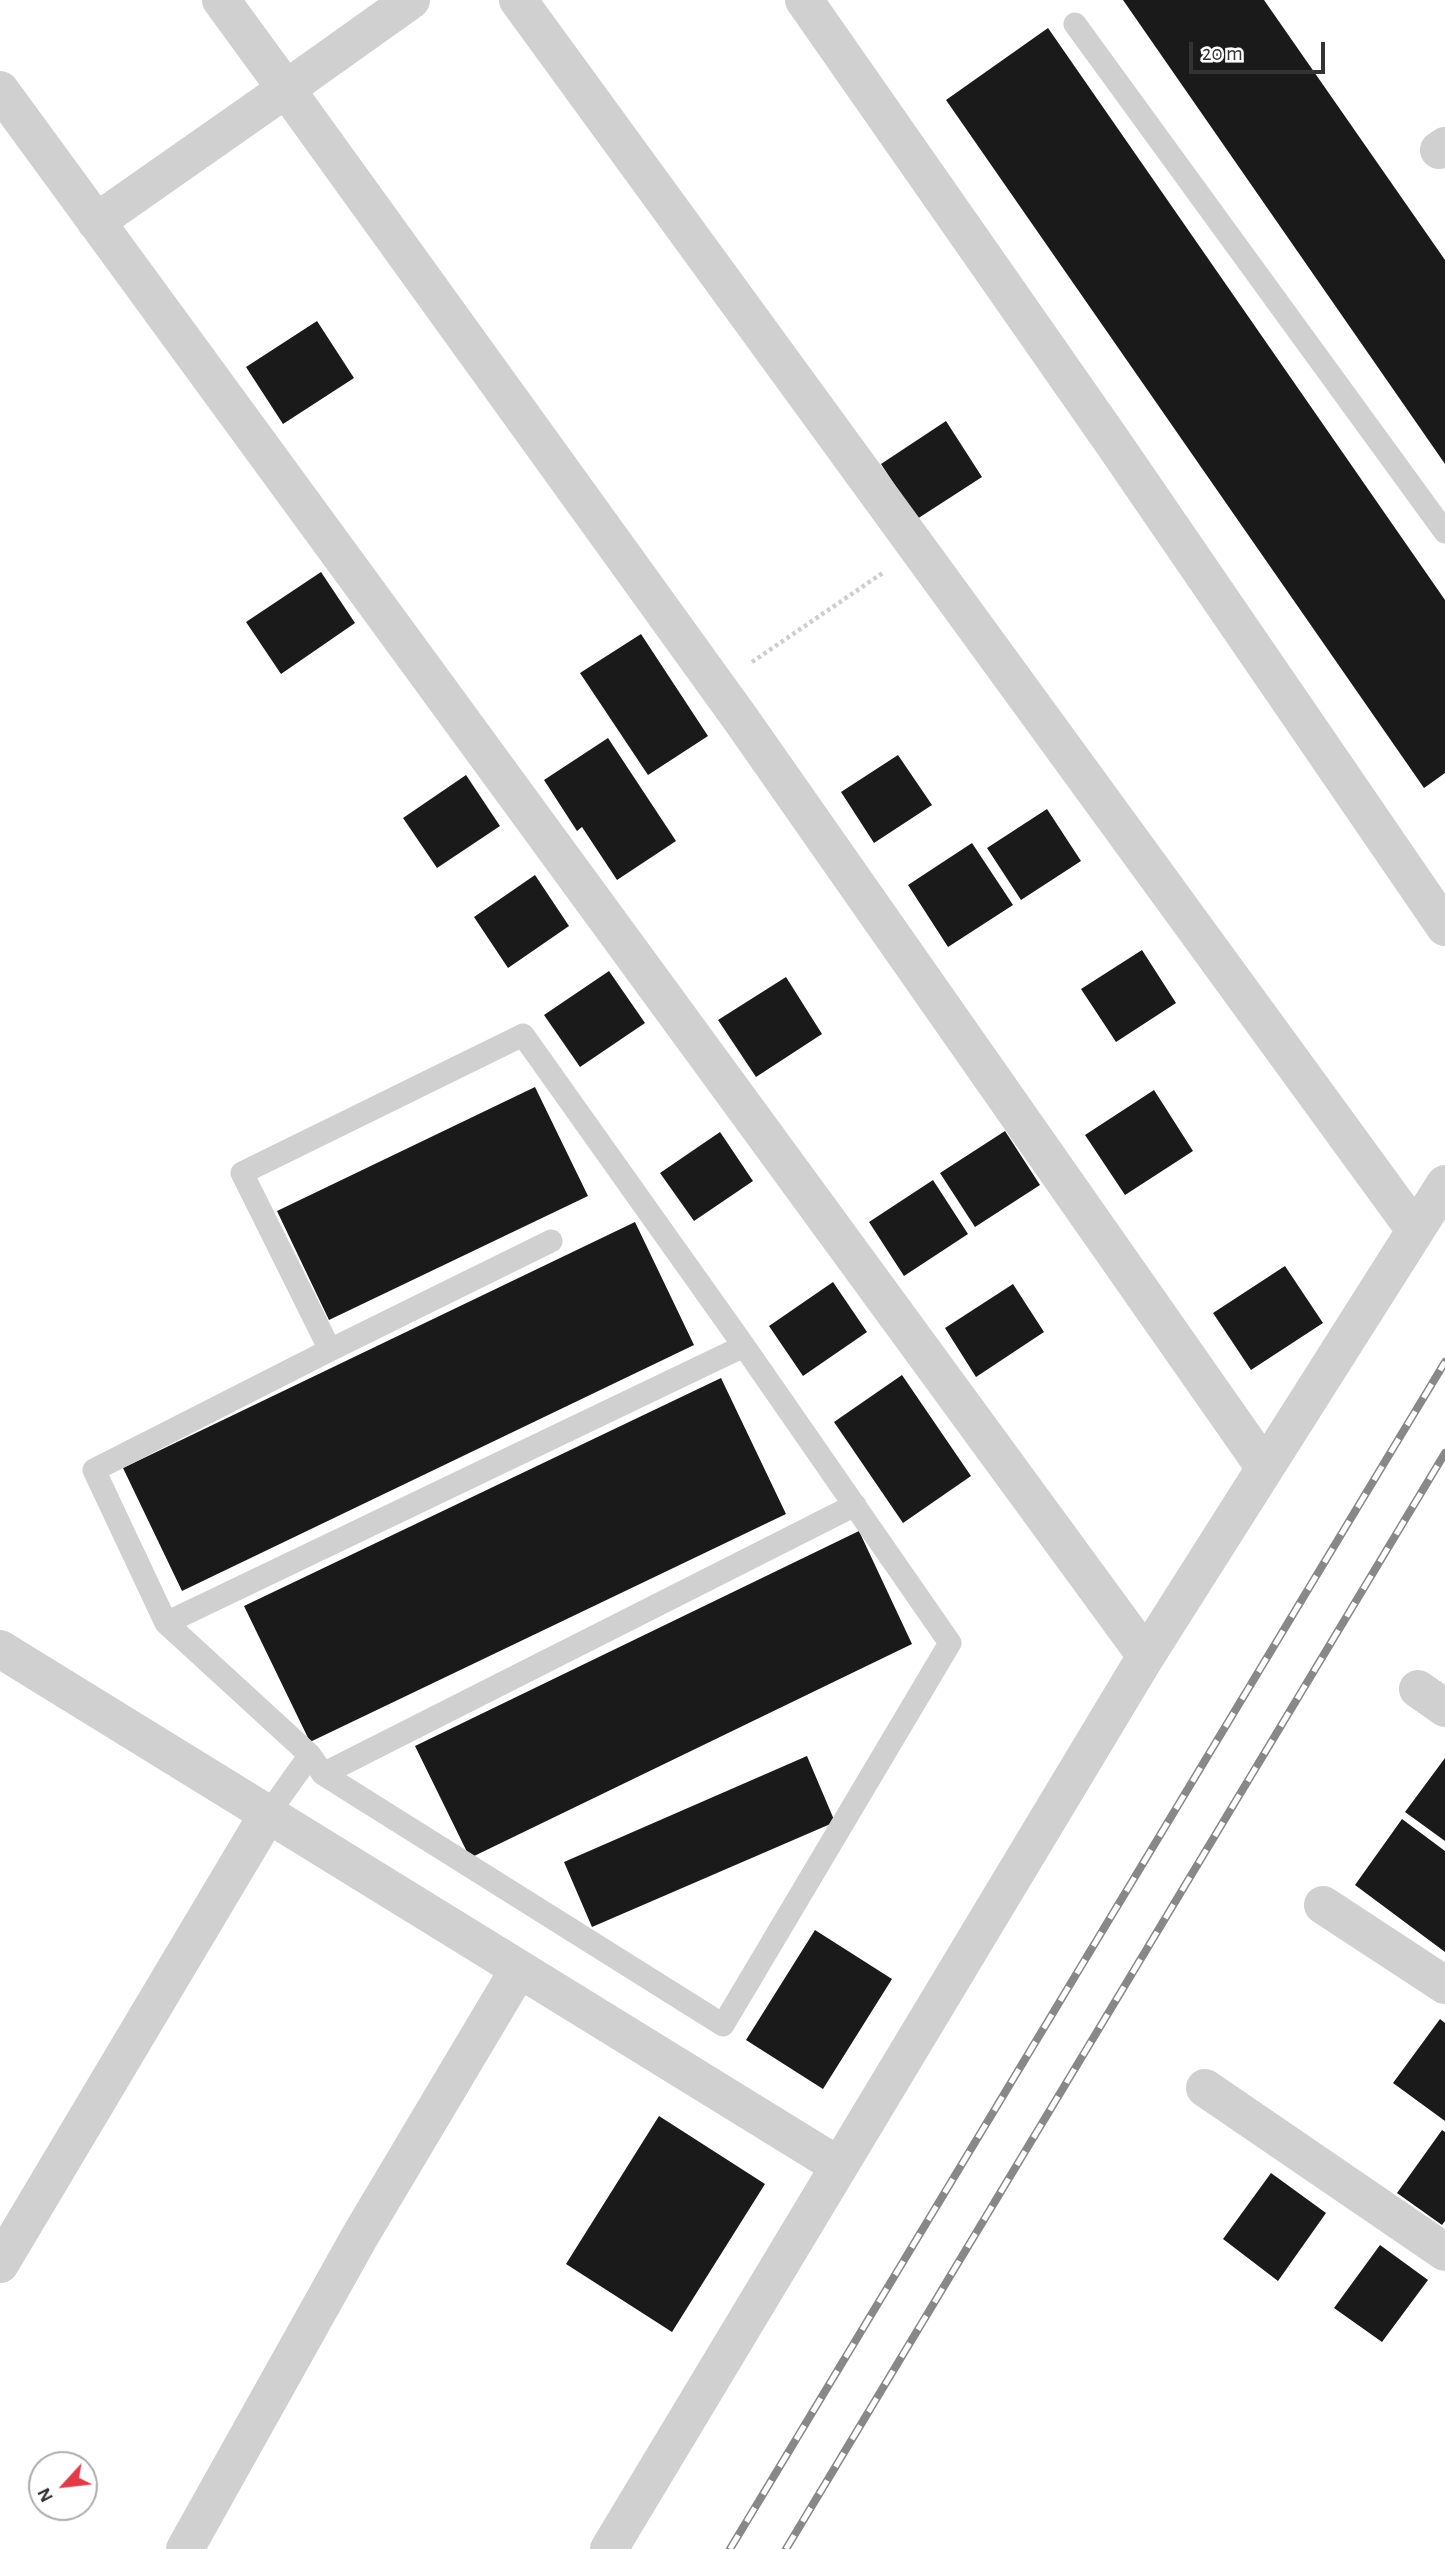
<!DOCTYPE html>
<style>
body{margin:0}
#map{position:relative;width:1445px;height:2549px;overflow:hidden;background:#fff;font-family:"Alegreya Sans",sans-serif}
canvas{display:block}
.north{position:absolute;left:28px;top:2451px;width:70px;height:70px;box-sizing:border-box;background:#fff;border:2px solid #adadad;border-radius:50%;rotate:243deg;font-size:19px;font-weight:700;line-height:28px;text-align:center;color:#333}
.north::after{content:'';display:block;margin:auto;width:24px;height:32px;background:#e63946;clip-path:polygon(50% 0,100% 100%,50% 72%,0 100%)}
.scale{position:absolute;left:1189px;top:42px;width:136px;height:32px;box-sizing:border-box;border:4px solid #333;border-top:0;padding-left:9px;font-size:21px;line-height:24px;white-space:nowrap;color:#333;-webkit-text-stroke:5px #fff;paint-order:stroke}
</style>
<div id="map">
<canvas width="1445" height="2549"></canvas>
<div class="north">N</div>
<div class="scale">20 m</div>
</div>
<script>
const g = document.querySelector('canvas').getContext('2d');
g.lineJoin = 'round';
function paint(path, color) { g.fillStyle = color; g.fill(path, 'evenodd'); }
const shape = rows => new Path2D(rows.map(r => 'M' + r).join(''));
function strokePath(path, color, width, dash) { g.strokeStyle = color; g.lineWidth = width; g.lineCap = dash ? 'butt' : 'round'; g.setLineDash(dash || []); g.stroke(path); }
const building = shape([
 [1123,0,1264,0,1445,260,1445,464],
 [1048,28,1445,600,1445,773,1424,788,946,100],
 [317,321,354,378,283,424,246,367],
 [946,421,982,477,917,519,881,464],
 [321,572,355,623,281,674,246,622],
 [641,634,708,736,648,775,580,673],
 [608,738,676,841,617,880,582,827,577,831,544,780],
 [898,755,932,805,874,843,841,792],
 [466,775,500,826,437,868,403,818],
 [1047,809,1081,861,1021,900,987,848],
 [972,843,1013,905,948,947,908,885],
 [535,875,569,926,508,968,474,917],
 [1142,950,1176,1003,1116,1042,1081,989],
 [609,971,645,1023,580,1067,544,1015],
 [786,977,822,1034,756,1077,718,1020],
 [535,1087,588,1196,329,1320,277,1211],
 [1154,1090,1193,1151,1125,1195,1085,1135],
 [1005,1131,1040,1185,975,1227,940,1173],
 [720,1132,753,1181,694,1221,660,1173],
 [933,1180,968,1234,904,1276,869,1222],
 [635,1222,694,1345,182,1591,123,1468],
 [1285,1266,1323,1323,1251,1370,1213,1313],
 [833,1282,867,1332,803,1376,769,1326],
 [1013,1284,1044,1332,976,1377,945,1328],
 [902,1375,971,1476,903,1523,834,1422],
 [721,1378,786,1514,310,1742,244,1606],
 [859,1531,912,1644,470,1858,415,1746],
 [807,1756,835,1822,592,1927,564,1862],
 [1445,1758,1445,1841,1405,1812],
 [1402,1819,1445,1851,1445,1952,1355,1885],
 [815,1930,892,1979,823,2089,746,2040],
 [1440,2019,1445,2023,1445,2121,1393,2083],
 [659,2116,765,2184,672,2332,566,2264],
 [1442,2130,1445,2132,1445,2221,1442,2225,1397,2193],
 [1271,2173,1326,2213,1278,2281,1223,2239],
 [1380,2245,1428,2280,1382,2342,1334,2308]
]);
const path = shape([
 [752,662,884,572]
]);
const service = shape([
 [1075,24,1445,532],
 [166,1623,744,1346],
 [310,1755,323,1774,723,2025,950,1643,744,1346,523,1035,242,1173,330,1350],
 [323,1774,855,1505],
 [268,1814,310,1755,166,1623,94,1470,330,1350,551,1241]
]);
const minor = shape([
 [221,0,286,89,411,0],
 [518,0,1415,1230],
 [804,0,1114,444,1445,927],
 [0,90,1146,1656],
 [1439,150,1445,146],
 [96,222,286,89,740,718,1265,1468],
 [0,1649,839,2166],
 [1418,1689,1445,1708],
 [1323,1905,1445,1985],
 [1205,2088,1445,2252],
 [0,2264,268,1814],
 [185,2549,360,2236,519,1969],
 [609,2549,1146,1656,1445,1184]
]);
const rail = shape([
 [730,2549,1445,1362],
 [786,2549,1445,1453]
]);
paint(building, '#1a1a1a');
strokePath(path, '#cdcdcd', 4.5, [3.5, 3.5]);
strokePath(service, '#d0d0d0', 23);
strokePath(minor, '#d0d0d0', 38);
strokePath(rail, '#888', 8);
strokePath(rail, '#fff', 5, [16]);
</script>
